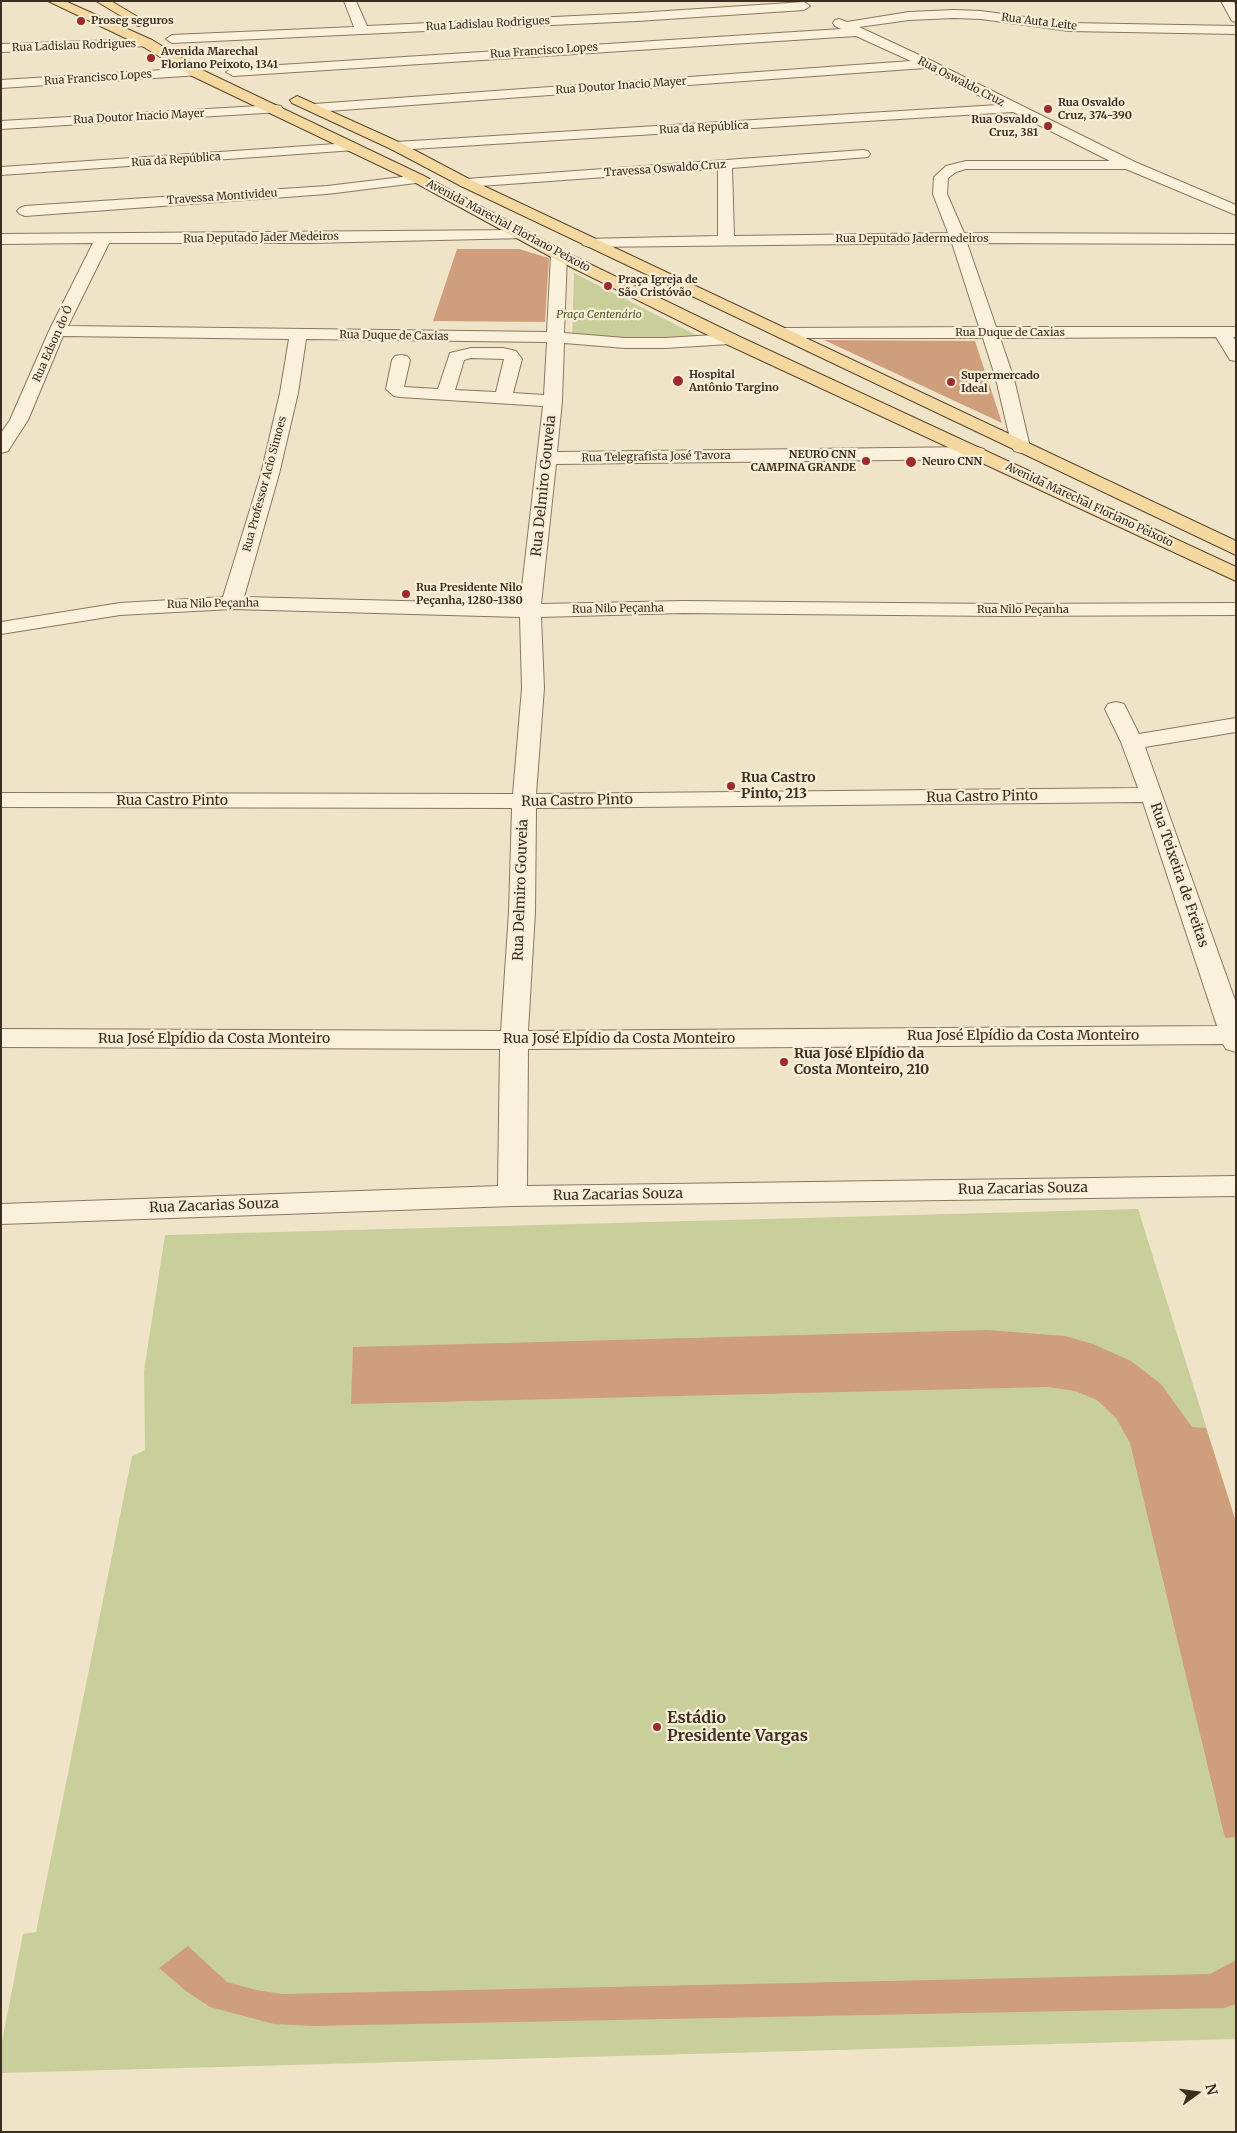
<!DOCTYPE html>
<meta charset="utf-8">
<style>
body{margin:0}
#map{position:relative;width:1237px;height:2133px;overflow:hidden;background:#f0e4c8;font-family:Merriweather,serif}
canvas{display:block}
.frame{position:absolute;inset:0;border:2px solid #3d2e20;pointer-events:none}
.north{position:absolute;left:1172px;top:2068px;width:50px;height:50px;-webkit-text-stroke:4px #f7eed8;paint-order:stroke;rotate:76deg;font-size:14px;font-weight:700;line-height:20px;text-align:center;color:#3d2e20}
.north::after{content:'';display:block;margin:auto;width:18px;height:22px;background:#3d2e20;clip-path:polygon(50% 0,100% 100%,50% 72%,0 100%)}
</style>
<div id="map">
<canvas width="1237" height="2133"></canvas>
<div class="frame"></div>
<div class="north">N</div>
</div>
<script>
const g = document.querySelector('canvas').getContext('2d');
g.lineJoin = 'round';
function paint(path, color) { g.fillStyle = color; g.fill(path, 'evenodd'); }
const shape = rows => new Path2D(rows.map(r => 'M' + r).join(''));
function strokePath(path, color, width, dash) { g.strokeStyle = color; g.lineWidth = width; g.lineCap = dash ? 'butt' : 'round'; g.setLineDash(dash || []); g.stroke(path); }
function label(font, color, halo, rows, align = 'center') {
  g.font = font + ' Merriweather,serif'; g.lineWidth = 4.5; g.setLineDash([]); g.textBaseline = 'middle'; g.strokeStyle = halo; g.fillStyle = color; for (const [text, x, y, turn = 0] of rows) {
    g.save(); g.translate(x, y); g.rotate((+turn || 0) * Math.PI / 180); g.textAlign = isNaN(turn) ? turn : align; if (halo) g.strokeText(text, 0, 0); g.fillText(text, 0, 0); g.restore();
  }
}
const green = shape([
 [574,273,704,339,572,341],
 [1138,1209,1236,1522,1236,2039,1,2073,1,2046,23,1934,36,1932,132,1456,145,1450,144,1371,165,1235]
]);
const building = shape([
 [457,249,519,249,549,258,545,322,433,321],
 [824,340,975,341,1002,423],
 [987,1330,1065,1336,1093,1344,1131,1361,1161,1384,1192,1427,1206,1428,1236,1522,1236,1837,1225,1838,1130,1443,1116,1418,1097,1400,1075,1391,1048,1387,351,1404,353,1347],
 [188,1946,227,1982,256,1990,282,1994,1210,1974,1236,1960,1236,2004,1224,2008,312,2026,274,2024,210,2007,186,1991,159,1968]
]);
const minor = shape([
 [344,1,356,1,367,26,637,13,804,2,810,6,804,10,637,21,172,43,166,39,172,35,354,27,344,1],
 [1221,1,1233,1,1236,6,1236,22,1232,21,1221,1],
 [954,10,981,11,1069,23,1236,26,1236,34,1069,31,981,19,954,18,909,20,859,27,932,61,1135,162,1236,205,1236,215,1126,169,966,169,956,172,948,178,947,194,964,233,1236,234,1236,244,967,243,996,327,1236,327,1236,337,1233,337,1236,341,1236,361,1230,360,1216,337,1000,338,1014,379,1030,447,1028,451,1021,453,1014,451,1012,447,996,379,983,338,784,338,778,337,776,333,778,329,784,328,979,327,952,243,589,247,583,245,581,242,583,239,718,236,718,169,466,187,461,186,459,183,461,180,466,179,863,150,868,151,870,154,868,157,732,168,734,236,948,233,933,194,934,177,946,166,966,161,1110,161,1013,112,396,150,391,149,389,146,391,143,396,142,998,105,925,68,314,112,307,108,314,104,911,61,856,36,233,76,226,72,233,68,841,29,835,26,833,23,835,20,839,19,847,22,909,12,954,10],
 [147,39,152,40,153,43,152,46,1,52,1,44,147,39],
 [195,68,202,72,200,75,1,88,1,80,195,68],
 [276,105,281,106,283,109,281,112,1,129,1,121,276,105],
 [350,143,355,144,357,147,355,150,1,175,1,167,350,143],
 [419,175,424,176,426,179,424,182,327,194,25,216,20,214,17,211,20,208,25,206,327,186,419,175],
 [521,230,526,232,529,235,526,238,309,243,109,243,68,326,547,332,551,255,553,252,559,250,565,252,567,255,564,333,625,338,665,338,730,334,736,335,739,339,736,343,730,344,665,348,625,348,564,343,562,401,557,452,977,447,984,449,986,453,984,457,977,459,556,464,541,604,683,601,1000,604,1236,603,1236,615,1000,616,683,613,541,617,544,688,536,794,1138,788,1121,742,1105,709,1108,704,1116,702,1124,704,1139,734,1236,718,1236,732,1145,747,1236,1003,1236,1052,1226,1049,1223,1044,528,1049,527,1186,1236,1176,1236,1196,512,1206,1,1224,1,1204,498,1186,500,1049,1,1047,1,1029,501,1031,509,912,512,808,1,807,1,793,513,794,522,688,520,617,232,609,120,615,1,634,1,622,120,603,223,597,261,474,280,393,289,339,63,336,28,420,8,451,1,453,1,433,10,420,49,331,93,243,1,244,1,234,521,230],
 [306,339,547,342,544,395,513,393,522,359,516,351,503,348,471,348,450,353,438,389,404,387,410,360,407,356,401,355,395,356,392,360,386,389,394,396,400,397,543,406,520,604,244,597,279,474,298,393,306,339],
 [471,358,504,359,496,392,455,390,464,360,471,358],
 [1143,802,1217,1026,528,1031,535,912,536,808,1143,802]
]);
const major = shape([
 [48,1,65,1,152,40,200,69,424,176,565,252,736,335,1236,567,1236,581,724,343,553,258,414,182,190,75,142,46,48,1],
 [96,1,111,1,148,23,146,26,138,26,96,1],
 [297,96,401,143,471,180,1236,541,1236,555,461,186,391,149,292,103,290,100,297,96]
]);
const markers = [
 [81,21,5,"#9e2a2b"],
 [151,58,5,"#9e2a2b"],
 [1048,109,5,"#9e2a2b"],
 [1048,126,5,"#9e2a2b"],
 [608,286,5,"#9e2a2b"],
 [678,381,6,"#9e2a2b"],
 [951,382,5,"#9e2a2b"],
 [866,461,5,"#9e2a2b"],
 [911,462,6,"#9e2a2b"],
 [406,594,5,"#9e2a2b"],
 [731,786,5,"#9e2a2b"],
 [784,1062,5,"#9e2a2b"],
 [657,1727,5,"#9e2a2b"]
];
const farPoinames = [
 ["Proseg seguros",91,21],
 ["Avenida Marechal",161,52],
 ["Floriano Peixoto, 1341",161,65],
 ["Rua Osvaldo",1058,103],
 ["Cruz, 374-390",1058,116],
 ["Rua Osvaldo",1038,120,"right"],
 ["Cruz, 381",1038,133,"right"],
 ["Praça Igreja de",618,280],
 ["São Cristóvão",618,293],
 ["Hospital",689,375],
 ["Antônio Targino",689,388],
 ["Supermercado",961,376],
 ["Ideal",961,389],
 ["NEURO CNN",856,455,"right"],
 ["CAMPINA GRANDE",856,468,"right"],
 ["Neuro CNN",922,462],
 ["Rua Presidente Nilo",416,588],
 ["Peçanha, 1280-1380",416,601]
];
const farStreetnames = [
 ["Rua Auta Leite",1039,22,7],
 ["Rua Ladislau Rodrigues",488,24,-3],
 ["Rua Ladislau Rodrigues",74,46,-2],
 ["Rua Francisco Lopes",544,51,-4],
 ["Rua Francisco Lopes",98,78,-4],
 ["Rua Oswaldo Cruz",961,82,27],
 ["Rua Doutor Inacio Mayer",621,86,-4],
 ["Rua Doutor Inacio Mayer",139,117,-3],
 ["Rua da República",704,128,-3],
 ["Rua da República",176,160,-4],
 ["Travessa Oswaldo Cruz",665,169,-4],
 ["Travessa Montivideu",222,197,-4],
 ["Avenida Marechal Floriano Peixoto",508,226,28],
 ["Rua Deputado Jader Medeiros",261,238,-1],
 ["Rua Deputado Jadermedeiros",912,239],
 ["Rua Duque de Caxias",1010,333],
 ["Rua Duque de Caxias",394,336,1],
 ["Rua Edson do Ó",53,344,-66],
 ["Rua Telegrafista José Tavora",656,457,-1],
 ["Rua Professor Acio Simoes",265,484,-75],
 ["Avenida Marechal Floriano Peixoto",1089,505,25],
 ["Rua Nilo Peçanha",213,604,-1],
 ["Rua Nilo Peçanha",618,609,-1],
 ["Rua Nilo Peçanha",1023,610]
];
const farParknames = [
 ["Praça Centenário",599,315]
];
const streetNames = [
 ["Rua Delmiro Gouveia",544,486,-84],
 ["Rua Castro Pinto",982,797,-1],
 ["Rua Castro Pinto",172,801],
 ["Rua Castro Pinto",577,801,-1],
 ["Rua Teixeira de Freitas",1179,875,71],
 ["Rua Delmiro Gouveia",521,890,-88],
 ["Rua José Elpídio da Costa Monteiro",1023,1036],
 ["Rua José Elpídio da Costa Monteiro",214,1039],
 ["Rua José Elpídio da Costa Monteiro",619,1039],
 ["Rua Zacarias Souza",1023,1189,-1],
 ["Rua Zacarias Souza",618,1195,-1],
 ["Rua Zacarias Souza",214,1206,-2]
];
const poiNames = [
 ["Rua Castro",741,778],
 ["Pinto, 213",741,794],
 ["Rua José Elpídio da",794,1054],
 ["Costa Monteiro, 210",794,1070]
];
const nearPoinames = [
 ["Estádio",667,1718],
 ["Presidente Vargas",667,1736]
];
paint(green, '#c9cf9b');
paint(building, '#cf9f7d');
strokePath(minor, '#8d765c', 2);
strokePath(major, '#5b4430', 2);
paint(minor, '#faf1dc');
paint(major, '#f3d9a0');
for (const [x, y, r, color] of markers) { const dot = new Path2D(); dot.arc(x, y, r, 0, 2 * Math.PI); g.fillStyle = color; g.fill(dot); strokePath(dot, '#f7eed8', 2); }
label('bold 11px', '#3d2e20', '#f7eed8', farPoinames, 'left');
label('11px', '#3d2e20', '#f7eed8', farStreetnames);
label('italic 11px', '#4d5a26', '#f7eed8', farParknames);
label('14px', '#3d2e20', '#f7eed8', streetNames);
label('bold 14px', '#3d2e20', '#f7eed8', poiNames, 'left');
label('bold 16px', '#3d2e20', '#f7eed8', nearPoinames, 'left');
</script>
